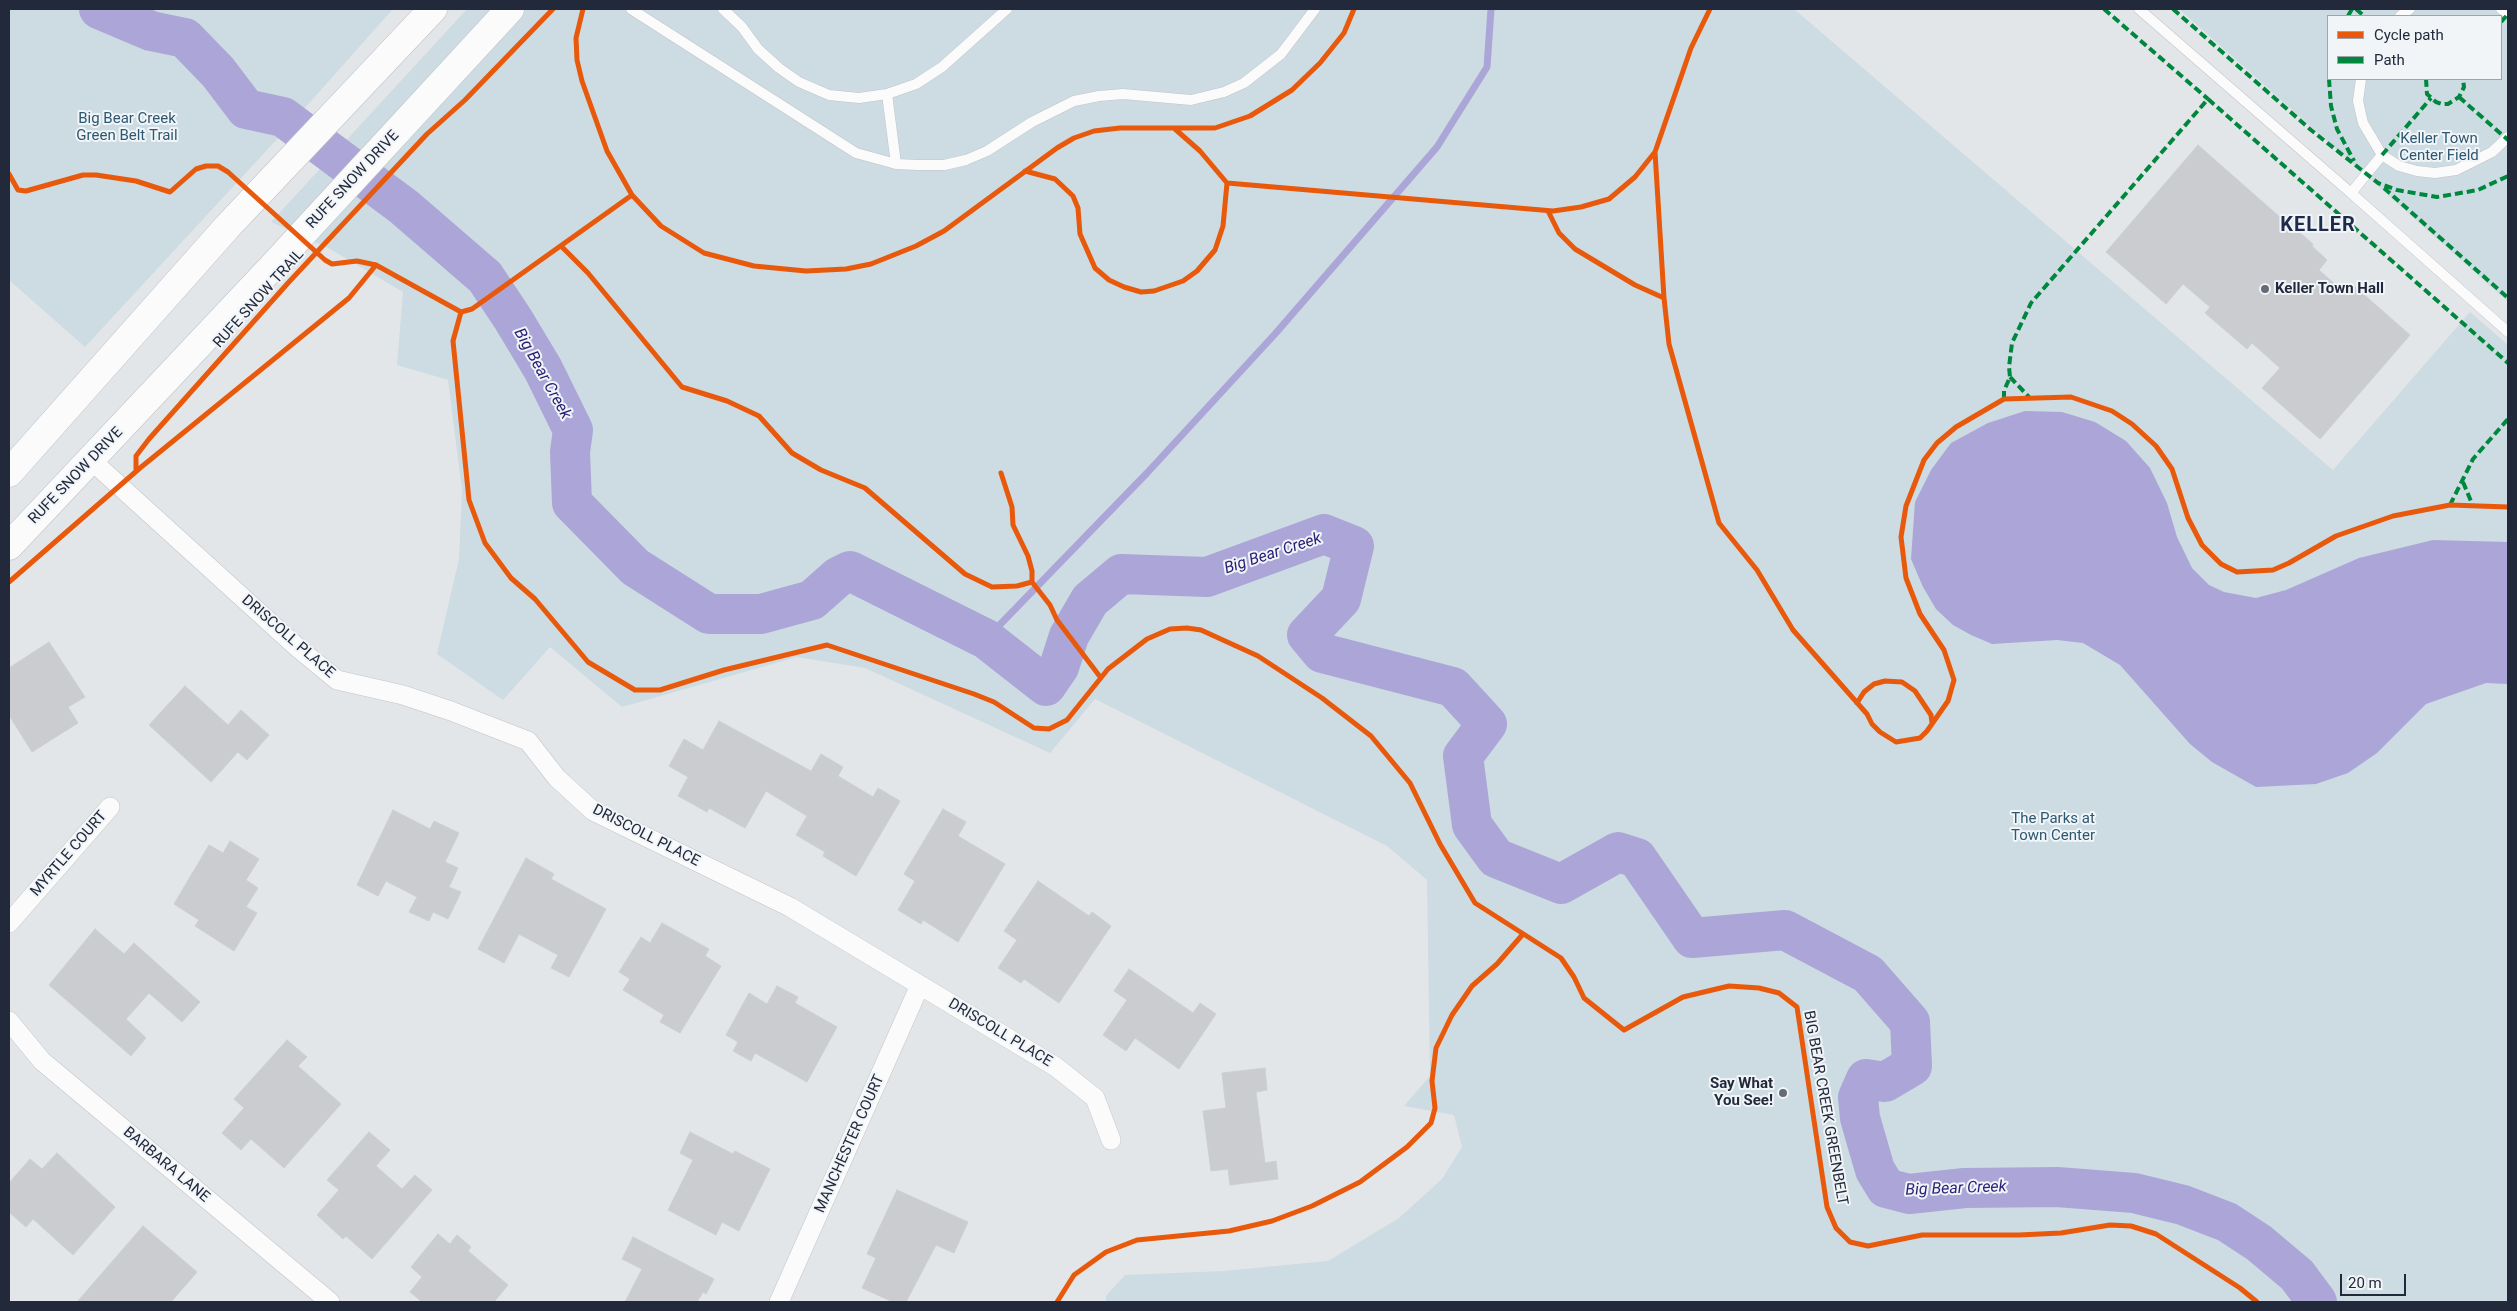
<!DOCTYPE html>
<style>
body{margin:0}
#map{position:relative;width:2517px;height:1311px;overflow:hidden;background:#e3e6e9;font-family:Roboto,sans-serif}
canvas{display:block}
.frame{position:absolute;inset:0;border:10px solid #22293b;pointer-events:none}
.legend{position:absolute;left:2327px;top:15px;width:175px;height:65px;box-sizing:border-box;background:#f1f5f8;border:1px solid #9ea3ac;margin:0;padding:6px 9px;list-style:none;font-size:15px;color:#22293b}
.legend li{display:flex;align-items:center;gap:10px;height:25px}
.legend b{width:25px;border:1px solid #9ea3ac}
.scale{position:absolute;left:2340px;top:1274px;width:66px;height:22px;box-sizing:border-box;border:2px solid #22293b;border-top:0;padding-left:6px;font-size:15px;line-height:18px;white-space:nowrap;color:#22293b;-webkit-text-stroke:4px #f1f5f8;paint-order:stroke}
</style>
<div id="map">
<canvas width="2517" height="1311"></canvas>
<div class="frame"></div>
<ul class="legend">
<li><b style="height:6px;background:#e8590c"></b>Cycle path</li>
<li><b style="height:6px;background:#00873e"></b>Path</li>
</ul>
<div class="scale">20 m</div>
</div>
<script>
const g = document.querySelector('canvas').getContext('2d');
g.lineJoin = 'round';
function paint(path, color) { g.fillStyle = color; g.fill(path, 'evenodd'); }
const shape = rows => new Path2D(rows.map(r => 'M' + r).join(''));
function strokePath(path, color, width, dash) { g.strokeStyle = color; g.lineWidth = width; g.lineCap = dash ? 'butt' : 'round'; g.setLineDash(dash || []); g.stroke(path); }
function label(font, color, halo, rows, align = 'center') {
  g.font = font + ' Roboto,sans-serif'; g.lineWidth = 4; g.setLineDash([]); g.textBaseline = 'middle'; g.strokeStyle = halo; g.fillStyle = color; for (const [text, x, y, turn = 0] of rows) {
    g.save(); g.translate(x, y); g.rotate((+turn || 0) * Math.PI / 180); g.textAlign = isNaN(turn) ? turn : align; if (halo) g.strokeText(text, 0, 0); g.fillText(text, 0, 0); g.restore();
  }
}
const green = shape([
 [9,9,393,9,279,137,85,347,9,280],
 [467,9,1794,9,2333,470,2470,312,2508,345,2508,1302,1106,1302,1106,1296,1125,1275,1224,1271,1328,1261,1399,1218,1442,1179,1462,1147,1454,1115,1404,1106,1430,1076,1427,880,1387,846,1095,699,1050,753,865,668,797,657,622,707,550,647,503,700,437,654,459,559,462,490,448,380,397,365,403,292,330,249,271,222],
 [2179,9,2508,9,2508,302],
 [2328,16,2501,16,2501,79,2328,79]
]);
const water = shape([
 [2025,411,2062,412,2095,422,2126,441,2150,468,2167,503,2177,537,2192,568,2209,585,2224,592,2256,598,2286,590,2359,558,2433,540,2508,542,2508,684,2486,683,2426,704,2377,753,2348,773,2316,784,2256,787,2212,762,2190,744,2120,665,2083,643,2057,640,1992,644,1971,635,1953,625,1936,609,1923,587,1911,559,1915,502,1931,470,1951,443,1988,423]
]);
const stream = shape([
 [986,639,1147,473,1275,334,1437,147,1487,67,1491,9]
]);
const river = shape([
 [99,9,151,31,185,38,218,72,246,109,283,117,404,207,485,277,513,319,543,369,573,430,570,452,572,503,635,567,709,614,761,614,812,600,838,577,850,571,986,639,1046,686,1059,667,1069,636,1090,600,1121,574,1207,577,1324,534,1354,546,1341,599,1307,635,1322,653,1453,687,1487,724,1463,756,1472,825,1496,858,1561,884,1618,852,1637,858,1692,938,1785,930,1868,974,1910,1022,1912,1066,1885,1082,1866,1079,1858,1097,1860,1118,1875,1170,1886,1188,1909,1194,1965,1188,2057,1187,2134,1193,2183,1205,2227,1222,2259,1243,2297,1275,2317,1302]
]);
const building = shape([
 [2198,145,2298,233,2299,232,2313,244,2312,246,2327,260,2319,270,2346,294,2353,285,2410,335,2320,439,2262,388,2280,368,2252,343,2247,349,2205,313,2210,307,2183,284,2166,304,2106,252,2198,145],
 [49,642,85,697,68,707,78,723,32,752,9,715,9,668,49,642],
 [185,686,228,725,241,710,269,735,247,760,238,752,211,782,149,725,185,686],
 [719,721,811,771,821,754,843,767,838,776,873,797,878,788,900,801,856,876,823,856,825,852,796,835,807,816,766,791,745,828,709,808,707,812,678,796,688,777,669,766,684,739,703,750,719,721],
 [943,809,966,822,958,836,1005,864,958,942,923,920,921,924,898,910,915,881,904,874,943,809],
 [393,810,430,829,434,821,459,833,445,862,458,868,449,887,461,892,448,919,433,912,429,921,409,912,417,897,386,881,378,896,357,885,393,810],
 [230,841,259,859,246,880,258,888,246,907,257,913,234,951,195,926,199,920,174,904,209,845,223,853,230,841],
 [526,858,554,874,551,879,606,909,569,977,551,968,558,955,519,934,504,963,478,949,526,858],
 [1038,881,1089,916,1092,912,1111,926,1059,1003,1024,979,1021,983,998,968,1017,940,1004,931,1038,881],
 [662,923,709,949,705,956,721,966,680,1033,660,1022,664,1015,623,990,630,979,619,972,641,937,650,943,662,923],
 [95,929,124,954,134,943,200,1002,182,1022,149,993,126,1019,146,1038,131,1056,49,985,95,929],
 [1129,969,1193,1013,1200,1003,1216,1014,1179,1069,1135,1038,1126,1051,1103,1035,1127,1000,1114,991,1129,969],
 [777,986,798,997,795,1003,837,1027,807,1082,755,1053,751,1061,733,1051,738,1042,726,1035,749,993,767,1004,777,986],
 [287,1040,307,1057,298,1066,341,1104,284,1168,251,1139,241,1150,222,1133,244,1108,234,1099,287,1040],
 [1265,1068,1267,1090,1256,1092,1265,1163,1276,1161,1278,1179,1230,1185,1228,1169,1211,1171,1203,1111,1226,1108,1222,1073,1265,1068],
 [369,1132,390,1150,376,1166,402,1189,415,1175,432,1190,372,1259,346,1236,343,1239,317,1215,339,1190,327,1180,369,1132],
 [690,1132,733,1154,735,1151,770,1169,739,1231,722,1222,716,1235,668,1210,693,1160,680,1153,690,1132],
 [57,1153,115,1207,73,1255,33,1219,26,1227,9,1212,9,1183,30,1159,42,1169,57,1153],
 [897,1190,968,1222,954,1253,936,1245,906,1302,893,1302,862,1288,876,1258,867,1254,897,1190],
 [143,1226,197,1272,171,1302,77,1302,143,1226],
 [438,1234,450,1244,457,1235,471,1247,468,1251,508,1285,494,1302,422,1302,410,1292,422,1277,411,1267,438,1234],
 [633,1237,714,1279,706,1294,703,1292,697,1302,625,1302,642,1269,622,1259,633,1237]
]);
const lane = shape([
 [631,9,856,153,896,164,918,165,944,165,966,160,987,151,1032,122,1074,101,1099,96,1123,94,1191,100,1224,92,1244,83,1281,54,1315,9],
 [723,9,742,27,758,49,779,68,799,82,829,95,859,98,887,94,916,84,942,67,1007,9],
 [2139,9,2351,193,2382,155],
 [2501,9,2508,14],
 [2400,16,2410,9],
 [2361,79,2358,101,2363,123,2382,155,2399,166,2417,171,2435,173,2456,170,2492,152,2508,137],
 [887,94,896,164],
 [2351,193,2508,332]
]);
const street = shape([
 [91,460,298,648,337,680,403,695,451,711,528,741,557,778,593,811,790,907,1056,1067,1095,1098,1111,1140],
 [9,923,110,807],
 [9,1021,42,1061,330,1302],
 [779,1302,920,985]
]);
const secondary = shape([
 [9,473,228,226,433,9],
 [9,546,272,267,510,9]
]);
const quiet = shape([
 [2104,9,2208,99],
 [2173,9,2311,130,2378,183,2397,190,2437,197,2478,190,2508,176],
 [2356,9,2364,16],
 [2348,16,2352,9],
 [2501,22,2508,14],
 [2329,79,2331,106,2337,129,2354,161],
 [2426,79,2427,94,2436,102,2442,104,2448,104,2459,97,2464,87,2463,79],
 [2459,97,2508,140],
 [2382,155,2431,98],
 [2384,188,2508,298],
 [2010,377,2029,397],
 [2004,399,2004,391,2010,377,2009,367,2012,343,2031,303,2208,99,2508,363],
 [2463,482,2473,506],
 [2450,505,2473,459,2508,419]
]);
const cycleway = shape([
 [583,9,576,38,577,60,582,81,607,151,632,195,661,226,704,253,754,266,806,271,846,269,871,264,916,246,944,231,1057,148,1074,138,1094,131,1120,128,1215,128,1250,116,1292,90,1320,63,1344,33,1354,9],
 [1655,152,1664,298,1669,344,1719,523,1757,570,1793,630,1867,714,1872,724,1880,732,1896,742,1920,738,1927,731,1948,701,1954,680,1944,650,1920,614,1906,578,1901,537,1906,506,1924,460,1937,443,1956,427,2004,399,2071,397,2112,411,2132,424,2156,446,2172,469,2188,518,2202,545,2221,564,2237,572,2273,570,2289,563,2336,536,2393,516,2450,505,2508,507],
 [1025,171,1055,179,1073,196,1078,208,1080,234,1095,268,1109,280,1124,287,1141,292,1154,291,1183,281,1197,271,1215,250,1223,226,1227,183,1200,151,1175,129],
 [9,174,18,190,26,191,83,175,96,175,136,181,170,192,196,169,206,166,218,166,228,172,325,260,332,264,357,261,376,265,461,312,453,341,469,500,485,543,511,578,535,599,588,662,635,690,660,690,724,670,827,645,974,694,994,702,1034,728,1049,729,1067,720,1108,669,1147,639,1170,629,1187,628,1201,630,1258,656,1322,698,1371,736,1410,783,1440,844,1475,903,1561,958,1574,977,1584,998,1624,1030,1683,997,1729,986,1759,988,1779,993,1797,1007,1827,1207,1836,1228,1850,1242,1868,1246,1922,1235,2019,1235,2061,1233,2110,1225,2131,1226,2156,1234,2240,1288,2257,1302],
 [1227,183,1553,211,1581,207,1609,199,1635,177,1655,152,1691,48,1710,9],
 [1548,211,1559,233,1575,249,1635,285,1664,298],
 [561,246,588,273,682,387,727,401,759,416,792,453,821,470,865,488,965,574,992,587,1017,586,1032,582],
 [461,312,472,309,632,195],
 [136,471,136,456,149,439,288,283,427,134,465,100,553,9],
 [1001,473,1012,507,1013,525,1028,556,1032,571,1032,582,1050,605,1057,620,1101,678],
 [9,582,140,468,349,298,376,265],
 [1857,703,1864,692,1874,684,1885,681,1902,682,1915,691,1931,715,1932,723],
 [1057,1302,1074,1275,1106,1252,1137,1240,1229,1231,1272,1221,1312,1206,1360,1182,1407,1147,1431,1123,1435,1108,1432,1081,1436,1048,1452,1015,1472,986,1497,964,1523,934]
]);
const markers = [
 [2265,289,5,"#666b78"],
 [1783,1093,5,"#666b78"]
];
const parkNames = [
 ["Big Bear Creek",127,119],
 ["Green Belt Trail",127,136],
 ["Keller Town",2439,139],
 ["Center Field",2439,156],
 ["The Parks at",2053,819],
 ["Town Center",2053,836]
];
const streetNames = [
 ["RUFE SNOW DRIVE",353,180,-47],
 ["RUFE SNOW TRAIL",259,299,-48],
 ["RUFE SNOW DRIVE",76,476,-46],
 ["DRISCOLL PLACE",288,637,41],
 ["DRISCOLL PLACE",646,836,27],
 ["MYRTLE COURT",69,854,-49],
 ["DRISCOLL PLACE",1000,1033,31],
 ["BIG BEAR CREEK GREENBELT",1825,1108,80],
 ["MANCHESTER COURT",850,1144,-66],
 ["BARBARA LANE",166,1165,40]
];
const poiNames = [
 ["Keller Town Hall",2275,289],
 ["Say What",1773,1084,"right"],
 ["You See!",1773,1101,"right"]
];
const waterNames = [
 ["Big Bear Creek",542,374,61],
 ["Big Bear Creek",1273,554,-18],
 ["Big Bear Creek",1956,1189,-2]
];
const districtNames = [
 ["KELLER",2318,226]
];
paint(green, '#ccdce2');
paint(water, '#aba6d7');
strokePath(stream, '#aba6d7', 7);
strokePath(river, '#aba6d7', 40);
paint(building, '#caccd0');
strokePath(building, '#cccfd2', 1);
strokePath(lane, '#c2c4c7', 11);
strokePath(street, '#c2c4c7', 20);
strokePath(secondary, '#bec2c7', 29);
strokePath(lane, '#fbfbfc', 10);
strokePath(street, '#fbfbfc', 19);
strokePath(secondary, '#fbfbfc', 28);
strokePath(quiet, '#00873e', 4, [8, 4]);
strokePath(cycleway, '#e8590c', 5);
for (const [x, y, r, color] of markers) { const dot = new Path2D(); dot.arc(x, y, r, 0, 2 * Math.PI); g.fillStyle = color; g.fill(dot); strokePath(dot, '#f1f5f8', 2); }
label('15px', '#2d5871', '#f1f5f8', parkNames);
label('15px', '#22293b', '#f1f5f8', streetNames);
label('bold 15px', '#22293b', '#f1f5f8', poiNames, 'left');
label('italic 16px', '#2a1d76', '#f1f5f8', waterNames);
g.letterSpacing = '1px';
label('bold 20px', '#1e2b4d', '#f1f5f8', districtNames);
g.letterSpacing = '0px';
</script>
